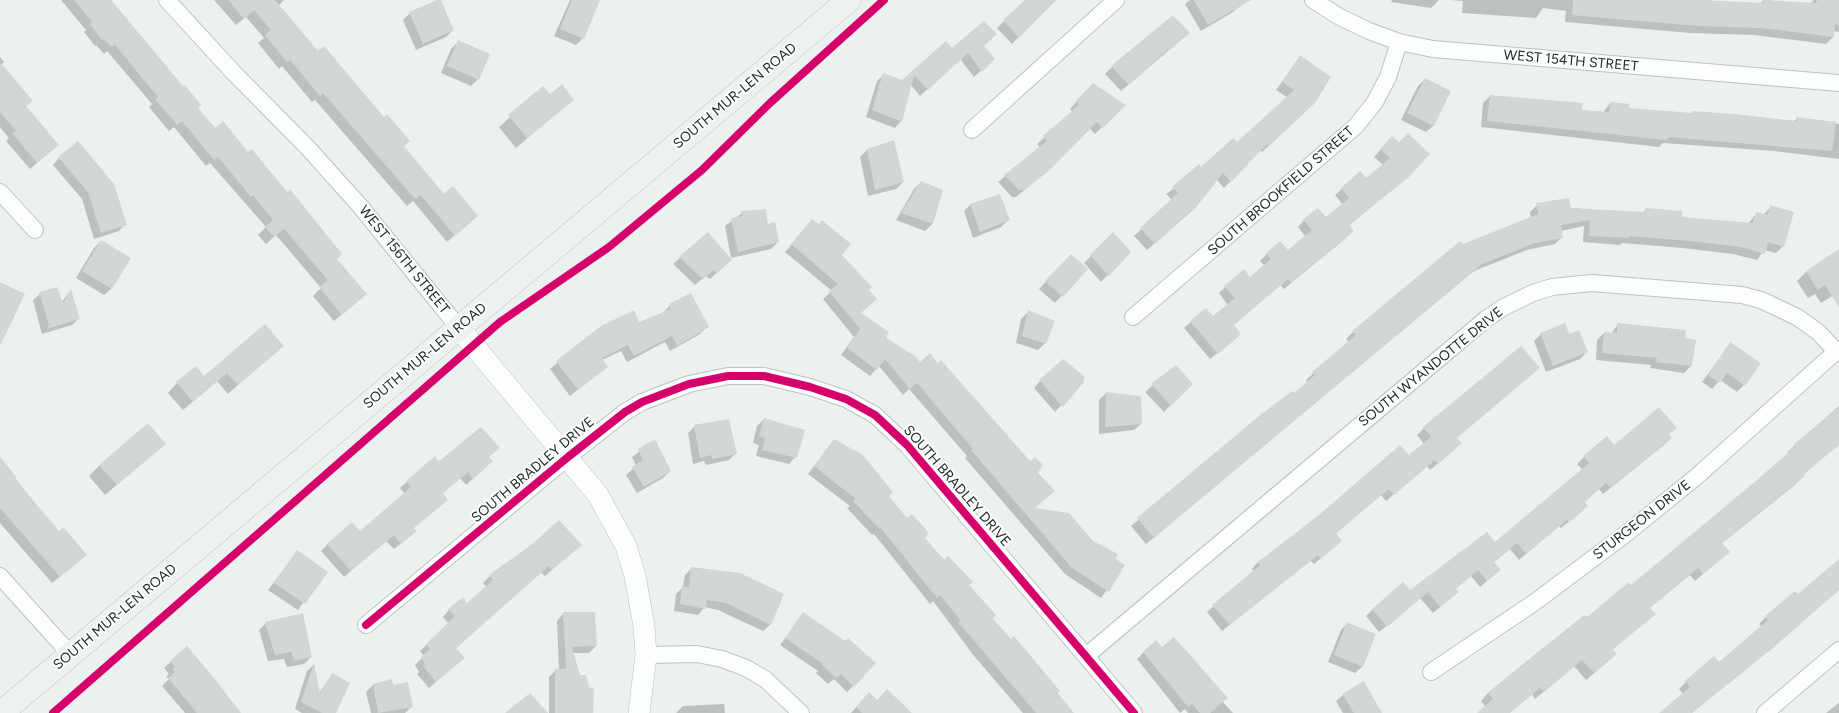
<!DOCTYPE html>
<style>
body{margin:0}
canvas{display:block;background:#ebf1ef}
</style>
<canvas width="1839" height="713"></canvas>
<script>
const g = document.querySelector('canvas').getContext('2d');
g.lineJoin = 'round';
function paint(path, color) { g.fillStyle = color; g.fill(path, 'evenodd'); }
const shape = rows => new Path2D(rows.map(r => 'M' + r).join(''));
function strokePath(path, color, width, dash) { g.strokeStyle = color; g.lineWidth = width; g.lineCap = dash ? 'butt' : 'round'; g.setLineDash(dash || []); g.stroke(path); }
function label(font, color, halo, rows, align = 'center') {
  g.font = font + ' Figtree,sans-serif'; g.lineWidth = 4; g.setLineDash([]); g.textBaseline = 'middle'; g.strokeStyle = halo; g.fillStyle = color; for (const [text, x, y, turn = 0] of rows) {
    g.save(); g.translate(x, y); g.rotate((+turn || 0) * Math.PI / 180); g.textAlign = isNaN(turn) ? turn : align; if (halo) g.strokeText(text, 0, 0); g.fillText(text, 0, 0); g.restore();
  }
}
const shadow = shape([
 [61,0,109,0,196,108,336,259,358,301,334,321,313,296,321,288,276,235,266,244,258,235,266,227,210,163,206,166,174,127,169,131,149,107,152,104,107,51,104,54,96,45,95,46,84,32,86,30],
 [214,0,284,0,278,6,469,223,447,242,413,201,407,206,315,100,312,102,282,66,279,69,258,43,264,38,246,17,236,25],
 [570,0,588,0,583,38,576,45,554,36],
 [1027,0,1056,0,1012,44,997,28],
 [1190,0,1236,0,1240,6,1233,12,1201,31,1185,4],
 [1392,0,1439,0,1431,8,1391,2],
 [1450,0,1699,0,1760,4,1764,0,1810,4,1814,0,1839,0,1839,32,1833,31,1833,37,1826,44,1754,35,1690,33,1565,22,1566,11,1543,8,1536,18,1462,13,1463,1],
 [410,13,453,30,446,37,416,50,403,20],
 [1189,33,1121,91,1105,74,1112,67],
 [458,42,478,79,471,86,441,73,451,49],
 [982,46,993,59,974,77,960,59,920,96,911,85,901,121,895,128,866,117,877,81,884,74,902,82,952,49],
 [0,57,4,62,1,65,50,152,30,169,6,141,9,138,0,127],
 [1300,57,1307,110,1262,152,1260,150,1224,188,1217,180,1193,210,1147,250,1134,236,1172,200,1166,194,1237,144,1288,98,1276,90],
 [1425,79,1450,91,1433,126,1426,132,1401,120,1418,86],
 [543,88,550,96,573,99,516,148,499,127],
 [1086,91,1124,105,1095,134,1089,128,1041,176,1016,197,1012,197,998,182,1040,147,1037,144,1073,112,1070,109],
 [1490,96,1603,113,1610,103,1628,109,1793,122,1797,118,1839,124,1839,159,1774,151,1663,143,1659,147,1481,127,1483,103],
 [1386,144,1409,176,1348,226,1346,238,1284,289,1280,285,1233,325,1233,341,1210,359,1184,328,1191,322,1213,318,1228,305,1219,293,1225,287,1250,278,1265,266,1260,261,1267,254,1288,252,1306,237,1298,227,1304,220,1326,219,1343,205,1335,195,1360,173,1366,180,1383,165,1374,157],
 [867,150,903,182,896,189,868,196,860,157],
 [59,158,125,224,119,231,94,239,82,199,53,165],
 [921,182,941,190,932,224,925,231,896,220,914,189],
 [970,205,1008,220,1001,227,973,238,964,211],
 [1537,205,1642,214,1646,209,1680,218,1748,224,1757,213,1763,215,1771,207,1783,246,1776,253,1764,250,1757,260,1733,254,1682,248,1622,243,1620,245,1583,242,1584,226,1561,231,1562,237,1555,244,1527,250,1474,271,1146,544,1131,526,1308,383,1306,380,1349,342,1346,339,1353,332,1463,246,1531,218,1530,212],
 [742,213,778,242,771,249,731,258,725,226],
 [806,228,840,255,868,290,859,314,1036,473,1033,509,1092,542,1124,566,1101,598,1065,574,965,458,967,456,909,389,903,395,879,366,870,376,841,355,854,337,823,299,832,291,785,252],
 [707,233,723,267,710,279,706,276,695,285,673,264],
 [1113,234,1130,252,1101,282,1084,263],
 [101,241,129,259,111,289,104,295,76,278,94,248],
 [1839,251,1839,292,1821,303,1815,294,1808,298,1797,281,1806,272],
 [1071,255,1086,269,1055,303,1039,289],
 [70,291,79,318,72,325,42,334,33,300,40,294,61,303],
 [670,305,707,327,700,334,670,351,665,342,627,362,621,351,602,360,606,367,570,396,550,369,601,327,639,324,663,313],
 [1028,312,1045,343,1038,350,1016,343,1021,319],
 [1618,324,1684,340,1691,366,1684,373,1650,368,1651,365,1596,360,1597,340,1604,333,1611,334],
 [1541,334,1568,336,1587,352,1580,359,1546,372,1534,341],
 [1730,344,1744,385,1737,392,1720,380,1712,389,1702,382],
 [282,346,228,394,217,381,183,410,168,393,177,383,203,378],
 [1521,347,1456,438,1454,450,1430,470,1427,466,1386,501,1381,495,1335,534,1334,547,1314,564,1310,560,1222,631,1207,612,1254,572,1252,569,1258,562,1409,457,1424,444,1417,435,1424,428],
 [1176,366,1191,384,1164,412,1145,392],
 [1040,381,1083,381,1055,412,1034,388],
 [1106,393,1141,424,1134,430,1099,434,1099,400],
 [1839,406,1839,443,1802,475,1796,484,1721,544,1720,559,1695,581,1690,575,1649,608,1646,621,1612,650,1608,661,1586,680,1574,666,1535,699,1532,694,1509,713,1479,713,1487,709,1481,701,1488,693,1543,648,1545,650,1631,586,1789,454,1787,453,1795,445],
 [764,419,795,457,789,464,756,456,759,445,753,443,757,426],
 [695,426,736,453,729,460,706,465,704,461,693,464,688,433],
 [1675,428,1668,435,1671,438,1664,445,1603,494,1599,489,1583,502,1580,513,1561,528,1559,526,1519,560,1510,549,1493,563,1499,570,1480,587,1471,576,1455,589,1450,599,1433,613,1420,598,1379,632,1366,616,1372,610,1410,592,1495,543,1583,470,1577,464,1584,457],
 [834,440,968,586,991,619,1073,713,1023,713,974,656,933,601,930,604,874,534,872,535,847,508,850,506,808,474],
 [654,441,670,471,663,478,637,493,626,475,636,466,632,457],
 [164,444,105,495,89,476,100,465],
 [488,457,485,468,466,485,460,478,442,494,413,528,408,538,394,549,386,541,344,577,321,551,328,544,360,532,405,494,400,488,407,482,439,463],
 [0,459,58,533,78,562,52,583,0,523],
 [532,546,573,551,545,576,541,572,455,649,463,658,429,688,417,674,419,672,415,665,424,656,420,651,449,624,443,617,449,610,467,605,487,587,483,583,490,576],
 [297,552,326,572,298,610,268,590],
 [1839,561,1839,590,1692,713,1660,713,1683,694,1679,689,1686,682,1714,658,1719,663,1762,627,1759,624,1766,617,1795,593,1797,596],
 [692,568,770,625,763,631,718,610,705,607,698,615,674,611,676,594,683,587,685,575],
 [563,614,596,646,589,653,572,653,591,713,549,713,549,677,556,670,559,670,557,621],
 [804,614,853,686,847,692,834,679,828,684,816,673,818,671,780,645],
 [266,623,311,657,304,664,287,667,284,659,268,661,259,630],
 [1348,623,1375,635,1362,667,1355,673,1328,662,1341,630],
 [186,648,230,713,185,713,162,686,169,679,166,677,169,674,164,668],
 [1161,648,1222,701,1233,713,1188,713,1185,709,1180,713,1137,659,1143,653],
 [313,665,319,693,332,675,335,713,302,713,295,709,307,671],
 [373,685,392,687,411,707,405,713,371,713,366,692],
 [1343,695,1380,713,1343,713,1336,701],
 [862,701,877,701,910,713,851,713],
 [1839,703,1839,713,1826,713],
 [724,704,725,713,676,713,683,706]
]);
const building = shape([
 [74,0,111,0,183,86,185,85,201,105,198,108,215,128,223,121,248,152,252,149,287,192,290,189,342,254,337,259,367,294,342,315,319,287,328,280,284,229,274,237,265,227,273,220,253,195,251,197,218,157,214,160,182,121,177,125,155,99,158,97,115,45,111,47,104,39,102,40,90,24,92,22],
 [228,0,275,0,318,51,324,46,384,117,387,114,410,141,404,146,444,194,453,186,478,216,455,236,421,195,415,199,323,93,320,96,290,60,287,62,265,35,271,30,254,10,244,19],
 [437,0,441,0,454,30,423,44,409,12],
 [572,0,600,0,584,39,560,29],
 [1025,0,1056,0,1019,38,1003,20],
 [1194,0,1251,0,1208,25],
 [1573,0,1700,0,1764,3,1764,0,1816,3,1817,0,1839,0,1839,25,1835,24,1834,37,1761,28,1698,26,1592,17,1572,15],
 [1173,15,1190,33,1165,52,1129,85,1111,66],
 [984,21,997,34,984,46,995,59,982,72,968,53,928,90,914,75,902,122,872,110,883,73,902,80,946,41,952,48],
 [458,40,490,54,479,80,447,66],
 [1300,55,1331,77,1315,103,1269,146,1267,144,1231,182,1223,173,1194,210,1193,209,1155,244,1140,228,1178,193,1172,187,1199,164,1201,167,1233,138,1237,142,1294,90,1282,82],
 [0,62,33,101,26,106,59,145,37,163,12,133,16,131,0,112],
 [1425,78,1451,91,1434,126,1407,113],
 [1093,83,1126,105,1103,128,1097,122,1050,170,1024,190,1019,190,1004,175,1047,141,1043,136,1079,105,1076,101],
 [562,84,574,100,527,138,508,115,543,86,550,94],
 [1490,95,1583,103,1582,110,1609,112,1610,102,1630,104,1629,108,1692,113,1692,111,1734,114,1796,121,1796,117,1836,122,1832,151,1668,137,1667,140,1487,121],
 [1408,133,1430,154,1410,176,1349,225,1354,231,1291,283,1288,279,1234,325,1241,334,1218,354,1190,321,1206,308,1213,316,1235,298,1224,286,1244,269,1250,277,1271,259,1266,253,1280,241,1288,250,1312,230,1303,219,1318,208,1326,217,1349,198,1341,188,1360,171,1366,178,1390,158,1380,149,1392,136,1399,142],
 [894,140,904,182,875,190,867,149],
 [78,141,114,184,127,225,101,233,88,192,58,157],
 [921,181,943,190,933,224,901,213],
 [1000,194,1010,220,980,232,970,204],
 [1569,198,1571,208,1645,212,1646,208,1682,211,1682,217,1753,223,1756,212,1768,215,1770,205,1794,212,1784,247,1768,242,1765,254,1741,247,1690,241,1629,236,1629,238,1589,236,1590,220,1561,225,1563,238,1535,243,1482,264,1154,538,1137,518,1259,416,1292,391,1294,393,1315,375,1312,372,1356,335,1352,331,1460,241,1463,244,1538,214,1536,203],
 [766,209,768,224,775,222,779,242,738,252,731,218,742,216,741,211],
 [812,219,819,224,822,220,851,244,842,255,872,287,869,290,877,299,861,313,889,332,886,338,915,356,920,362,930,353,937,363,941,360,1030,461,1035,457,1043,465,1038,473,1055,491,1035,508,1069,513,1093,541,1118,554,1116,559,1125,565,1109,592,1072,568,971,450,973,449,917,383,910,389,885,359,877,370,847,348,860,329,829,291,838,284,791,244],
 [708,232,732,260,717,273,714,270,703,279,679,257],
 [1113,232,1131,252,1109,276,1090,255],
 [101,240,131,258,112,289,82,271],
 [1839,249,1839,307,1825,285,1818,290,1806,271],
 [1071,254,1088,269,1063,297,1045,281],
 [0,282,25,294,0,346],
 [57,287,63,303,71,289,80,319,47,329,49,325,39,292],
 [691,293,709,327,677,346,672,336,634,356,628,345,602,358,608,367,578,390,556,361,601,326,634,310,639,322,671,309,669,304],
 [1028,310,1055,321,1046,344,1022,336],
 [1565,323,1569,334,1579,330,1588,352,1553,366,1540,333],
 [1617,323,1686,330,1685,338,1696,340,1692,366,1656,362,1657,358,1602,353,1604,332,1617,333],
 [265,324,284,346,238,385,227,373,193,402,176,382,196,366,204,376],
 [1730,342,1761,363,1745,386,1727,373,1720,383,1708,375],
 [1521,346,1540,368,1457,438,1462,443,1438,464,1435,460,1394,495,1389,489,1336,533,1342,541,1321,559,1318,555,1230,625,1212,605,1260,565,1258,562,1320,514,1400,445,1409,455,1431,437,1423,427],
 [1063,359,1084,376,1084,382,1063,407,1039,380],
 [1176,365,1193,384,1171,406,1151,384],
 [1106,392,1141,396,1142,424,1105,427],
 [1659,407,1677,428,1669,434,1672,438,1611,488,1606,483,1585,502,1588,506,1569,523,1567,520,1526,554,1517,543,1494,562,1501,570,1487,581,1478,570,1456,589,1459,592,1440,607,1428,592,1387,627,1372,609,1403,582,1410,590,1487,532,1495,542,1589,463,1583,456,1607,436,1614,445],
 [1839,407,1839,445,1804,474,1805,476,1722,543,1730,552,1703,574,1698,568,1650,608,1656,614,1613,649,1617,654,1594,673,1582,660,1544,692,1540,688,1510,713,1477,713,1493,699,1488,693,1584,615,1587,617,1629,582,1631,585,1757,480,1796,446,1794,444],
 [764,418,805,430,797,458,762,450,765,438,759,436],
 [729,419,737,454,713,459,711,455,700,458,694,425],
 [148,423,166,444,117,485,99,465],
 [481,427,500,448,489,457,493,461,473,479,468,472,443,493,448,500,414,528,417,531,401,544,394,535,351,571,327,544,352,522,360,531,411,487,406,481,435,456,439,461],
 [655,439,671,471,644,487,632,467,643,460,638,449],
 [834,439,863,455,893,492,889,496,907,518,912,514,929,533,925,538,944,560,948,556,973,582,969,585,996,615,993,619,1011,639,1014,636,1060,691,1058,693,1074,713,1036,713,958,622,961,621,940,595,937,598,881,528,880,529,853,501,856,499,814,466],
 [0,457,17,478,15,479,59,531,63,527,87,555,60,577,0,508],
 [559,520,582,545,552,570,549,566,456,648,465,658,436,682,423,666,425,664,421,657,430,649,426,644,455,616,448,609,463,597,467,603,493,580,489,575,531,545],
 [297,550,328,572,305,604,274,583],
 [1839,559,1839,590,1773,648,1692,713,1659,713,1690,687,1685,681,1714,656,1719,662,1768,620,1765,616,1795,591,1798,594],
 [691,567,740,573,784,594,771,625,726,603,707,600,706,609,680,604,682,586,689,587],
 [563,612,595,612,597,646,572,647,580,675,586,675,589,687,594,689,593,713,555,713,555,669,566,669],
 [803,612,845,641,848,638,876,663,854,687,841,674,836,678,822,665,823,664,785,638],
 [303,613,312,657,294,661,291,652,275,655,265,622],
 [1347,622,1376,634,1363,667,1334,655],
 [1174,637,1228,698,1210,713,1200,713,1192,704,1188,707,1143,652,1156,640,1162,647],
 [187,646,210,673,241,713,197,713,168,678,175,672,172,669,175,666,170,661],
 [314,663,320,693,332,673,350,683,336,713,322,713,301,702],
 [392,679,393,685,408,682,413,707,378,713,373,684],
 [1364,681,1382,713,1354,713,1342,694],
 [887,689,912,713,862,713,856,707,869,692,877,700],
 [530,693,548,713,505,713]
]);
const minor = shape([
 [167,0,233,72,308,148,360,206,459,328],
 [1313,0,1338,16,1369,31,1399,42,1433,49,1839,83],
 [972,130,1116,0],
 [0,192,35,230],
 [1133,317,1356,126,1375,102,1388,77,1399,42],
 [0,576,71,655],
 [366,625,568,457,625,412,642,402,689,384,728,376,764,376,810,387,846,399,875,415,907,445,1134,713],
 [646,655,697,654,722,659,746,668,765,679,801,713],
 [1086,656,1486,319,1504,307,1533,293,1552,287,1592,283,1742,295,1761,300,1797,317,1818,332,1836,351],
 [1431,672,1535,602,1627,533,1696,477,1839,349],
 [1765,713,1839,650]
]);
const tertiary = shape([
 [459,328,598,495,626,546,635,576,644,626,646,655,639,713]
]);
const secondary = shape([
 [1,713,849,0]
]);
const cycleway = shape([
 [366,625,568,457,625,412,642,402,689,384,728,376,764,376,810,387,846,399,875,415,907,445,1134,713],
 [53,713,500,322,609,247,702,170,770,103,884,0]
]);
const streetNames = [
 ["WEST 154TH STREET",1571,61,5],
 ["SOUTH MUR-LEN ROAD",735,96,-40],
 ["SOUTH BROOKFIELD STREET",1281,191,-41],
 ["WEST 156TH STREET",404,260,51],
 ["SOUTH MUR-LEN ROAD",425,356,-40],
 ["SOUTH WYANDOTTE DRIVE",1431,367,-39],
 ["SOUTH BRADLEY DRIVE",533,470,-40],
 ["SOUTH BRADLEY DRIVE",957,486,49],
 ["STURGEON DRIVE",1642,520,-38],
 ["SOUTH MUR-LEN ROAD",115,617,-40]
];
paint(shadow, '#0003');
paint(building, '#d2d6d5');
strokePath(minor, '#bec2c1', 18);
strokePath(tertiary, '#bec2c1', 22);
strokePath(secondary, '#bec2c1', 25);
strokePath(minor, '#fcfdfd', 16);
strokePath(tertiary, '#fcfdfd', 21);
strokePath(secondary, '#ebf2f0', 24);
strokePath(cycleway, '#d6006c', 8);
label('14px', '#252928', '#fcfffe', streetNames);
</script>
